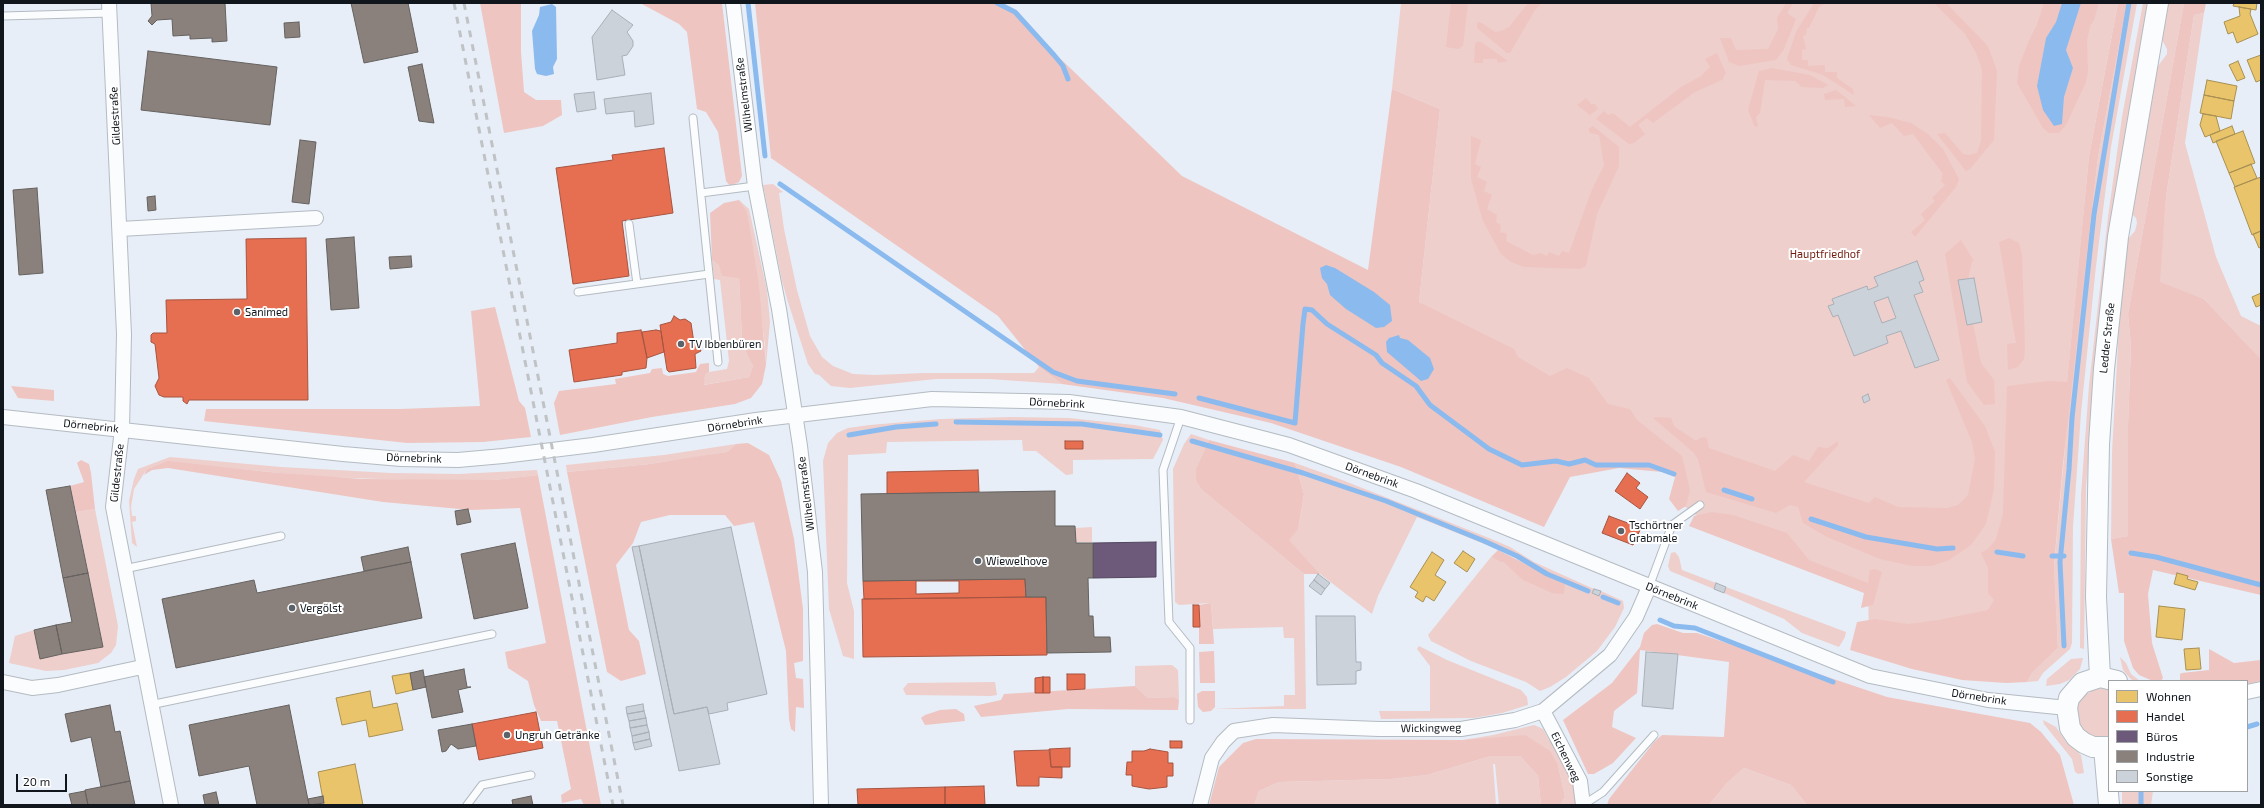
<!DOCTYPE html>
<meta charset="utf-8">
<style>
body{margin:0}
#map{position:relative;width:2264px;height:808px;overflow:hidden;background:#e7eef7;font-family:"Exo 2",sans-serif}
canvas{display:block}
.frame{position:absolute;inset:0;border:4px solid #10161c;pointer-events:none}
.legend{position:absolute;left:2108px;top:680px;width:140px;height:112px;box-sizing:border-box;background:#fff;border:1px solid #9fa2a4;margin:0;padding:5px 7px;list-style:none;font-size:12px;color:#10161c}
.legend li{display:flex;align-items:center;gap:8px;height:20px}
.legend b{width:20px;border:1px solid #9fa2a4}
.scale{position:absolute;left:16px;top:774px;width:51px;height:18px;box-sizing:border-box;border:2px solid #10161c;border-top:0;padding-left:5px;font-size:12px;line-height:14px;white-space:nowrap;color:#10161c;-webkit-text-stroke:3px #fff;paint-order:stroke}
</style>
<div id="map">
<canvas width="2264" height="808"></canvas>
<div class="frame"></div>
<ul class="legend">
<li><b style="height:11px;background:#e9c46a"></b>Wohnen</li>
<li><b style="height:11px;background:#e76f51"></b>Handel</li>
<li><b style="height:11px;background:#6d597a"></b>Büros</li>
<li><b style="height:11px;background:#8a817c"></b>Industrie</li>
<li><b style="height:11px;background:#ccd2da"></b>Sonstige</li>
</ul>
<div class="scale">20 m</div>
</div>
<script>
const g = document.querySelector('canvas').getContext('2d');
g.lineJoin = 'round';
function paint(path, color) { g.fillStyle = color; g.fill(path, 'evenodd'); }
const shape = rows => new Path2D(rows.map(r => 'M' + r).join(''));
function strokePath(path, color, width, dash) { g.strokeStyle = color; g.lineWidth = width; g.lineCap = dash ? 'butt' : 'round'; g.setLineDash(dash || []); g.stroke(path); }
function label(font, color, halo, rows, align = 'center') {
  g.font = font + ' "Exo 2",sans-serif'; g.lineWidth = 4; g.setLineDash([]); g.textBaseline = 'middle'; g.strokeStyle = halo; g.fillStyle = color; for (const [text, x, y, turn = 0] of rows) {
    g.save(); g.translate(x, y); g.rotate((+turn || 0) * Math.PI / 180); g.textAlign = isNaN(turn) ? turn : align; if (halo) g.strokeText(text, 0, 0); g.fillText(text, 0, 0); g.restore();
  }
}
const green = shape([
 [1401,3,2118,3,2089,156,2066,394,2002,633,1869,636,1868,590,1707,524,1678,501,1678,470,1419,302,1440,109,1392,89],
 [2127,3,2137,3,2111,147,2096,266,2081,413,2073,527,2072,643,2070,649,2043,673,2038,681,2027,682,2032,673,2058,648,2054,567,2069,403,2098,157],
 [2143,3,2148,3,2112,212,2094,389,2086,487,2084,649,2080,648,2081,495,2089,385,2108,217,2122,117],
 [2168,3,2184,3,2128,314,2131,346,2128,425,2128,536,2111,539,2112,452,2120,309,2128,239,2135,231,2137,223,2136,218,2131,213,2155,70,2167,54,2167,49,2161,38],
 [2204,13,2185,143,2216,257,2241,316,2261,326,2261,359,2204,299,2159,283,2166,197,2194,15],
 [773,184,783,192,779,193,784,229,797,290,810,336,822,357,833,366,853,374,875,375,924,373,1034,373,1039,367,1062,384,989,379,936,379,850,388,831,386,819,375,815,374,808,364,788,302,782,281,763,185],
 [739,200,749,209,767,290,770,322,766,365,765,345,747,211],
 [712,260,739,278,742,338,747,355,753,366,749,377,703,385,705,375,709,372,727,369,729,361,720,280,714,279],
 [1011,417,1069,418,1134,425,1160,430,1163,440,1153,459,1073,460,1073,474,1066,475,1036,451,1023,451,1022,440,887,442,886,453,848,455,847,583,854,611,854,659,843,656,829,609,823,461,828,443,837,433,848,428,870,425,941,419],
 [1191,434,1209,440,1196,468,1202,490,1304,574,1306,709,1214,709,1284,706,1284,695,1295,695,1294,638,1284,638,1283,627,1213,629,1211,603,1179,605,1175,602,1173,469,1184,444],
 [736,444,727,452,650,464,567,472,566,465,664,455],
 [170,457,281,467,391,473,459,474,537,470,538,475,494,480,439,481,322,477,167,462,147,469,134,489,131,507,132,516,136,516,136,521,132,522,137,547,132,543,129,501,134,479,138,469],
 [1295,463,1337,478,1489,538,1510,547,1534,562,1594,589,1592,593,1599,595,1601,591,1623,601,1624,608,1615,627,1597,651,1566,677,1550,687,1540,691,1526,682,1471,661,1431,641,1428,635,1491,557,1500,562,1503,562,1511,569,1565,584,1502,551,1417,517,1378,596,1372,614,1320,574,1288,540,1298,530,1304,494],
 [95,509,118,626,116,645,111,653,98,663,64,670,46,671,9,663,15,636,34,630,40,658,103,647,76,512],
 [1092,527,1092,542,1076,542,1076,528],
 [1675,552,1679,557,1682,570,1716,583,1714,589,1670,571,1668,566,1671,553],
 [1726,587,1846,632,1845,637,1839,647,1802,633,1784,619,1724,593],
 [1419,646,1447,660,1521,690,1527,697,1528,705,1502,713,1474,718,1381,719,1379,711,1430,711,1430,666,1417,649],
 [2120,657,2126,663,2131,674,2140,681,2133,681,2128,676,2123,670],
 [2083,658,2080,669,2069,680,2060,684,2046,686,2047,679,2071,659],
 [1172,665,1178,670,1179,700,1175,697,1148,698,1135,686,1135,666],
 [995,682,997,695,991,696,906,695,903,689,908,683],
 [2097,688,2109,689,2109,737,2096,738,2088,735,2077,721,2078,703,2083,696],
 [2043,720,2056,727,2066,742,2081,755,2084,773,2078,774,2075,772,2072,759,2044,724],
 [1534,725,1543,729,1549,740,1552,741,1575,788,1577,805,1560,805,1565,797,1558,765,1463,740,1493,735],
 [1491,756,1520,756,1538,776,1541,805,1499,805,1495,764,1493,764,1496,805,1254,805,1259,791,1279,782,1391,779,1427,775],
 [1744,768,1791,785,1807,805,1709,805,1726,784],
 [2122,791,2153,791,2151,805,2122,805]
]);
const forest = shape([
 [480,3,521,3,521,52,524,92,536,100,561,100,562,115,543,126,504,133],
 [640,3,722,3,742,176,739,182,730,186,726,181,718,132,706,112,697,109,687,32,679,24],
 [755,3,994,3,1010,10,1182,176,1368,270,1392,89,1440,109,1419,302,1514,349,1518,357,1550,376,1567,368,1589,378,1608,404,1630,409,1637,420,1682,456,1690,490,1686,506,1678,511,1669,499,1675,477,1662,472,1619,468,1570,477,1544,527,1401,467,1271,423,1163,398,1062,384,1039,367,998,316,771,158],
 [1451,3,1468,3,1463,46,1458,49,1446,47],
 [1528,3,1542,3,1535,10,1510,53,1507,53,1477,28,1477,22,1482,23,1495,32,1501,31,1509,27],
 [1786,3,1793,3,1787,13,1796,19,1784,49,1776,60,1739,66,1729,62,1720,38,1731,38,1736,50,1768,49,1778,29,1777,18],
 [1814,3,1826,3,1819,7,1809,28,1807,28,1806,35,1803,36,1806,49,1802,50,1802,60,1808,60,1808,66,1825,65,1825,72,1837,72,1837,78,1853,89,1854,95,1823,75,1791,65,1787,59,1796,32],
 [1934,3,1946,3,1988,46,1997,71,1994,140,1970,169,1966,171,1937,134,1945,133,1963,154,1968,155,1977,153,1981,141,1982,69,1976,53,1965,34],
 [2044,3,2062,3,2056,22,2046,38,2037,86,2043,110,2062,124,2064,97,2073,68,2066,50,2081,3,2099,3,2094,20,2090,26,2087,41,2088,71,2086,82,2066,125,2059,133,2049,133,2043,128,2017,83,2019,66,2030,38,2037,25],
 [2118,3,2127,3,2098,157,2063,464,2054,566,2058,648,2032,673,2027,682,2006,683,1962,680,1912,669,1850,650,1857,622,1875,619,1908,624,1938,620,1988,610,1994,600,1988,593,1988,568,1981,553,1989,548,1996,539,2003,514,2007,386,2049,381,2067,382,2089,156],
 [2184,3,2206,3,2204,13,2194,15,2166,197,2160,282,2204,299,2261,359,2261,595,2153,570,2148,594,2152,643,2163,678,2161,681,2153,681,2139,675,2133,668,2124,641,2124,593,2119,593,2111,539,2128,536,2128,425,2131,346,2128,314],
 [1477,42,1481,42,1508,61,1498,63,1497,59,1483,59,1483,63,1474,63,1475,44],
 [1717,53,1726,73,1722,80,1695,92,1653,123,1647,118,1638,125,1645,134,1634,143,1629,144,1596,119,1604,111,1608,115,1613,113,1630,127,1681,87,1701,76,1710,67,1705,59],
 [1772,68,1810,75,1828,85,1823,88,1801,87,1796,81,1765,80,1760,113,1756,117,1758,126,1755,127,1748,110,1759,71],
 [1836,90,1856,106,1845,107,1844,99,1825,100,1824,94],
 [1586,98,1591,104,1595,104,1598,109,1590,115,1577,105],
 [1869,115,1888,117,1911,123,1928,134,1943,149,1959,179,1956,187,1915,237,1911,232,1925,220,1921,214,1935,201,1932,198,1945,185,1941,181,1943,174,1913,134,1904,136,1892,123,1880,128],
 [1593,126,1619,147,1619,166,1597,214,1586,266,1580,269,1524,267,1511,262,1501,254,1483,221,1471,179,1471,136,1481,140,1475,164,1481,167,1477,177,1487,182,1484,191,1492,195,1487,209,1497,215,1496,222,1501,225,1500,232,1507,234,1506,241,1533,255,1541,253,1547,256,1549,252,1559,256,1562,251,1569,253,1591,192,1604,165,1599,135,1590,133,1588,129],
 [739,200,747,211,759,285,766,365,762,384,751,398,735,404,652,417,560,435,554,403,559,391,616,384,615,379,650,373,652,369,662,368,663,374,668,376,696,372,700,364,709,363,709,372,705,375,704,385,749,377,753,366,747,355,742,338,739,278,722,276,719,265,712,260,710,213,724,203],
 [2009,238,2019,243,2022,254,2025,347,2024,359,2018,367,2008,370,2007,344,2016,343,1999,242],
 [1961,240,1974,261,1972,261,1968,279,1958,281,1967,325,1973,324,1981,363,1994,380,1995,404,1984,405,1967,382,1945,254],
 [495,307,519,401,525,408,531,437,483,442,407,443,204,421,206,409,400,409,480,406,471,311],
 [1950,378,1985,426,1995,452,1994,489,1986,524,1971,545,1949,560,1932,566,1912,566,1880,559,1827,537,1803,523,1798,507,1790,505,1776,513,1706,492,1698,459,1693,452,1653,418,1657,417,1671,418,1674,426,1696,441,1702,437,1707,438,1709,448,1775,471,1793,455,1809,461,1818,447,1828,448,1838,441,1838,445,1804,482,1869,503,1875,497,1898,507,1947,508,1958,505,1968,495,1975,459,1972,442,1946,380],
 [11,386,54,390,54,401,18,398],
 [1209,440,1295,463,1304,494,1298,530,1289,540,1320,574,1304,574,1202,490,1196,480,1196,468],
 [748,443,769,455,781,481,794,539,803,609,803,661,794,663,796,678,803,679,804,708,796,707,795,732,791,729,789,719,786,651,754,522,734,526,725,515,670,515,641,522,633,543,616,565,629,630,639,641,646,674,621,681,607,672,567,472,650,464,699,456,727,452,736,444],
 [81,460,89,464,91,473,95,509,76,512,70,486,84,482,77,463],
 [168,461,269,472,362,479,494,480,538,475,601,805,584,805,581,799,562,803,561,795,571,789,557,721,541,721,534,705,528,681,508,668,505,652,546,643,520,508,471,510,383,502,168,468,152,470,144,475,147,469],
 [1712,512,1733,515,1787,533,1809,560,1868,583,1870,570,1875,569,1882,572,1873,605,1861,608,1864,593,1689,526,1694,516],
 [1498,550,1565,584,1564,594,1552,593,1523,580,1503,562,1500,562,1491,557],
 [1211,603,1214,644,1199,644,1199,605],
 [1657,624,1683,633,1697,633,1887,697,2030,723,2041,732,2060,755,2074,805,1807,805,1791,785,1744,768,1726,784,1709,805,1607,805,1609,799,1654,742,1662,735,1724,737,1729,662,1640,650,1637,693,1614,711,1612,727,1636,738,1613,763,1594,774,1588,774,1563,720,1612,683,1640,647,1644,633,1652,625],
 [2209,649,2234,663,2261,660,2261,681,2247,684,2247,681,2180,681,2180,674,2182,673,2209,670],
 [1214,651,1215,683,1200,683,1199,652],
 [1135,686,1148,698,1175,697,1179,700,1178,710,1068,709,981,717,974,706,1001,700,1004,694],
 [1202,691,1215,691,1215,707,1211,711,1203,712,1198,707,1197,694],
 [956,709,964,714,965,721,925,725,921,718,925,715,940,710],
 [1525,735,1550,751,1558,765,1565,797,1560,805,1541,805,1538,776,1520,756,1491,756,1427,775,1391,779,1279,782,1259,791,1254,805,1209,805,1219,767,1243,743,1256,739,1463,740]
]);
const water = shape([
 [2062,3,2081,3,2066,50,2073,68,2064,97,2062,124,2054,126,2043,110,2037,86,2046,38,2056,22],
 [552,4,556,7,557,59,553,67,554,74,546,76,537,74,535,69,532,31,539,15,540,7],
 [1326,265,1335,268,1374,292,1390,305,1392,321,1384,327,1376,328,1346,309,1330,295,1327,284,1322,278,1320,268],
 [1399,335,1400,338,1408,340,1430,358,1434,369,1428,379,1421,381,1387,352,1386,342,1389,338]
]);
const homes = shape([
 [2234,3,2257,3,2256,10,2233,6,2234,3],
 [2239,7,2251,9,2250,14,2258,34,2237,43,2233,32,2228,34,2224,22,2240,16,2239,7],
 [2261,55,2261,80,2256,82,2247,60,2261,55],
 [2238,61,2245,78,2237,81,2229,65,2238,61],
 [2207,80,2237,86,2234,101,2204,95,2207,80],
 [2204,95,2234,101,2231,119,2200,113,2204,95],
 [2203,114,2216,116,2220,131,2205,137,2200,125,2203,114],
 [2232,126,2235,134,2213,143,2210,135,2232,126],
 [2243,131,2255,163,2229,173,2216,141,2243,131],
 [2251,164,2257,178,2235,187,2229,173,2251,164],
 [2261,177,2261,231,2252,235,2234,187,2261,177],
 [2261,231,2261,247,2259,248,2253,234,2261,231],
 [2261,293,2261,305,2256,307,2252,297,2261,293],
 [1463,551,1475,559,1467,572,1454,563,1463,551],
 [1432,552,1444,560,1435,575,1446,582,1434,601,1426,596,1423,602,1415,597,1418,592,1410,587,1432,552],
 [2177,573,2188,576,2187,579,2198,582,2195,590,2174,584,2177,573],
 [2159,606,2185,609,2182,640,2156,637,2159,606],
 [2199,648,2201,669,2186,670,2184,649,2199,648],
 [410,673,413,690,396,694,392,676,410,673],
 [370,691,373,708,397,703,403,730,369,737,366,720,342,725,336,698,370,691],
 [355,764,363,805,324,805,318,772,355,764]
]);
const shops = shape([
 [664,148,673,213,622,221,629,276,573,284,556,168,613,160,612,155,664,148],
 [306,238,308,400,189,400,187,404,183,401,183,397,164,397,159,395,155,386,159,378,155,344,151,342,151,335,153,333,167,333,166,300,247,299,246,239,306,238],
 [674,316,680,320,685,319,691,323,694,343,699,345,701,351,695,354,696,368,669,372,667,370,660,325,671,322,674,316],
 [641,330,647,358,646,368,622,372,622,375,574,382,569,350,617,343,617,333,641,330],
 [656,330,661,331,664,352,647,358,642,332,656,330],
 [1065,441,1083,441,1083,449,1065,449,1065,441],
 [978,470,979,492,887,494,887,472,978,470],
 [1627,473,1640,483,1636,488,1648,497,1640,509,1615,491,1627,473],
 [1609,516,1641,528,1633,545,1602,533,1609,516],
 [1025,579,1026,597,864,599,863,581,1025,579],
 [916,581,959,581,959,593,916,594,916,581],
 [1046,597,1047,655,863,657,862,599,1046,597],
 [1193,605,1199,605,1200,627,1193,627,1193,605],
 [1067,674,1085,674,1085,689,1067,690,1067,674],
 [1043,677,1050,677,1050,693,1043,693,1043,677],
 [1043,677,1043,693,1035,693,1035,678,1043,677],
 [536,712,543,748,479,760,472,724,536,712],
 [1170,741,1182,741,1182,748,1170,748,1170,741],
 [1070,748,1070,767,1051,767,1049,749,1070,748],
 [1150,749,1168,752,1168,763,1173,763,1173,776,1167,776,1167,787,1149,789,1132,786,1132,775,1126,775,1127,762,1132,762,1132,751,1144,751,1150,749],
 [1050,750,1051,767,1062,767,1062,778,1039,777,1039,786,1017,786,1014,751,1050,750],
 [984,786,985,805,945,805,945,787,984,786],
 [945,787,945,805,858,805,857,789,945,787]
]);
const offices = shape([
 [1156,542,1156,577,1093,578,1093,543,1156,542]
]);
const industry = shape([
 [151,3,225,3,227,41,212,42,212,38,190,39,190,35,173,36,172,19,157,20,152,25,148,21,152,16,151,3],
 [351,3,408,3,418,52,364,63,351,3],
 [299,22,300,37,285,38,284,23,299,22],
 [148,51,277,67,270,125,141,110,148,51],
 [422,64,434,123,419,121,408,67,422,64],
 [300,140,316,142,309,204,292,202,300,140],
 [37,188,43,273,19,275,13,190,37,188],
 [155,196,156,210,148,211,147,197,155,196],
 [354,237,359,308,331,310,326,239,354,237],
 [411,256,412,267,390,269,389,257,411,256],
 [70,486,88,573,63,578,46,490,70,486],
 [1055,491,1055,526,1075,526,1076,543,1093,543,1093,578,1088,578,1089,616,1093,616,1094,637,1110,637,1111,652,1047,653,1046,597,1026,597,1025,579,863,581,861,494,1055,491],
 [468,509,471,522,457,525,455,511,468,509],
 [515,543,528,608,474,619,461,554,515,543],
 [408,547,411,562,364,571,361,557,408,547],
 [411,562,422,618,176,668,162,599,254,580,257,593,411,562],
 [88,573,103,647,62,654,56,625,72,622,63,578,88,573],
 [56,625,62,654,40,659,34,630,56,625],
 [464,669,467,687,471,687,458,690,463,712,432,718,424,677,464,669],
 [423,670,426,687,413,690,410,673,423,670],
 [110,705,115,732,120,731,130,781,101,787,91,737,71,742,65,714,110,705],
 [289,705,309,805,257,805,249,766,199,776,189,725,289,705],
 [472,724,476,746,458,749,451,744,446,751,442,752,438,730,472,724],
 [130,781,135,805,88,805,85,790,130,781],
 [85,791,88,805,72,805,69,794,85,791],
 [216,792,219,805,205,805,203,795,216,792],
 [323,796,324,803,309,805,308,799,323,796],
 [531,796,533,805,513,805,512,800,531,796]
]);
const stream = shape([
 [748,3,765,156],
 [997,3,1015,12,1054,55,1063,66,1068,79],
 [780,184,1053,372,1077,381,1175,394],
 [1199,398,1295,423,1303,324,1305,309,1312,310,1327,324,1376,355,1382,363,1416,386,1430,405,1489,449,1522,465,1556,461,1569,464,1585,460,1596,465,1649,465,1674,474],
 [956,422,1082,424,1160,435],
 [849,435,896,427,936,424],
 [1192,441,1303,473,1386,501,1484,541,1517,556,1547,574,1588,591],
 [1724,490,1752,499],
 [1811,519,1866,537,1937,549,1953,548],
 [1997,552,2023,556],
 [2131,553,2156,557,2261,585],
 [2052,556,2064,556],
 [1603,597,1618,603],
 [1660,620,1674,626,1695,628,1833,682],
 [2064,646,2060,562,2069,469,2072,418,2094,214,2129,3],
 [2247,727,2257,724],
 [2141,805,2141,791]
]);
const building = shape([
 [612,10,633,25,627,32,633,41,633,46,627,55,622,56,625,75,597,80,592,37,612,10],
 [594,92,596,109,577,112,574,94,594,92],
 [651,93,654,124,635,127,634,111,606,114,604,99,651,93],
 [1917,261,1924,280,1919,282,1923,292,1914,295,1939,360,1915,368,1901,331,1886,336,1888,343,1854,356,1838,315,1833,317,1828,306,1834,304,1832,299,1867,286,1868,290,1878,286,1874,277,1917,261],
 [1888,297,1896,318,1882,323,1874,302,1888,297],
 [1974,278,1982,322,1967,325,1958,280,1974,278],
 [1868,394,1870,400,1864,403,1862,397,1868,394],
 [731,527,767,694,727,703,728,710,709,714,707,707,674,714,639,546,731,527],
 [639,546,674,714,707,707,720,764,679,771,632,547,639,546],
 [1318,574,1330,583,1325,589,1314,580,1318,574],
 [1314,580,1325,589,1321,595,1309,586,1314,580],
 [1716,583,1726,587,1724,593,1714,589,1716,583],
 [1594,589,1601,591,1599,596,1592,593,1594,589],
 [1316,616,1355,616,1356,662,1361,662,1361,670,1356,671,1356,684,1317,685,1316,616],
 [1646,652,1678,654,1673,709,1642,706,1646,652],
 [643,704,644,711,627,714,626,707,643,704],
 [644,711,646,718,629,721,627,714,644,711],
 [646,718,647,725,630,728,629,721,646,718],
 [647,725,649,732,632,736,630,728,647,725],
 [649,732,650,739,633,743,632,736,649,732],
 [650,739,652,746,635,750,633,743,650,739]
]);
const service = shape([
 [3,16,110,13],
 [693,118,718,362],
 [701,193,755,186],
 [629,224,637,284],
 [578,292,709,274],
 [1181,417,1163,470,1169,622,1190,648,1190,720],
 [124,569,281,536],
 [1649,587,1672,525,1700,505],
 [150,705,492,634],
 [467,805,482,785,531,775],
 [1583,805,1603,792,1654,735]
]);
const minor = shape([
 [109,3,124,334,122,429,113,507,171,805],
 [733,3,755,186,779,309,800,446,815,572,821,805],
 [120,229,316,218],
 [3,417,343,454,401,459,458,460,503,456,593,445,756,420,932,399,1069,402,1181,417,1289,445,1416,491,1870,676,1988,700,2067,708],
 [3,682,32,688,58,685,142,667],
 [2247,692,2261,689],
 [1543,711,1580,781,1583,805],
 [1200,805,1212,758,1223,742,1234,731,1273,725,1379,729,1461,729,1515,720,1543,711,1610,655,1636,617,1649,587]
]);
const secondary = shape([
 [2100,677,2096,597,2099,444,2104,369,2118,237,2158,3],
 [2109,747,2093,747,2084,743,2076,737,2070,728,2067,708,2069,698,2082,683,2100,677,2117,681],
 [2104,748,2109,805]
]);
const rail = shape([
 [454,3,613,805],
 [464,3,623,805]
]);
const markers = [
 [237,312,4,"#5b6269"],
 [681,344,4,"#5b6269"],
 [1621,531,4,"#5b6269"],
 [978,561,4,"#5b6269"],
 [292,608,4,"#5b6269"],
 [507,735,4,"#5b6269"]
];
const streetNames = [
 ["Wilhelmstraße",744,95,-97],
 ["Gildestraße",115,116,-93],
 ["Ledder Straße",2107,338,-84],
 ["Dörnebrink",1057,403,3],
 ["Dörnebrink",735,424,-9],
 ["Dörnebrink",91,426,6],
 ["Dörnebrink",414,458,2],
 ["Gildestraße",117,473,-84],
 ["Dörnebrink",1372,475,20],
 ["Wilhelmstraße",806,494,-97],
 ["Dörnebrink",1672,596,22],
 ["Dörnebrink",1979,697,9],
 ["Wickingweg",1431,728,-1],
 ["Eichenweg",1566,757,64]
];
const parkNames = [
 ["Hauptfriedhof",1825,254]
];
const poiNames = [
 ["Sanimed",245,312],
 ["TV Ibbenbüren",689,344],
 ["Tschörtner",1629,525],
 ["Grabmale",1629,538],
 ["Wiewelhove",986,561],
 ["Vergölst",300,608],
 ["Ungruh Getränke",515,735]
];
paint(green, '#eecfcc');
paint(forest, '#eec5c1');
paint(water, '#8bbaef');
paint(homes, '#e9c46a');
strokePath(homes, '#a89053', 1);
paint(shops, '#e76f51');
strokePath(shops, '#a65441', 1);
paint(offices, '#6d597a');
strokePath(offices, '#51455e', 1);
paint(industry, '#8a817c');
strokePath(industry, '#65615f', 1);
strokePath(stream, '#8bbaef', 5);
paint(building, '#ccd2da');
strokePath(building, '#a9afb7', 1);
strokePath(service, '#b4bbc2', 9);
strokePath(minor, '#b4bbc2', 16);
strokePath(secondary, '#b4bbc2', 22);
strokePath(service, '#fbfcfe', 7);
strokePath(minor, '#fbfcfe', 14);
strokePath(secondary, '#fbfcfe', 20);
strokePath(rail, '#c0c3c5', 3, [7, 7]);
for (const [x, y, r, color] of markers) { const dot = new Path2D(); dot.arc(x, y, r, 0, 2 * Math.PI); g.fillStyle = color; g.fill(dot); strokePath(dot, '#fff', 1.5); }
label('11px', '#10161c', '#fff', streetNames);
label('11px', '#721b0e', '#fff', parkNames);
label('11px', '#10161c', '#fff', poiNames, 'left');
</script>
